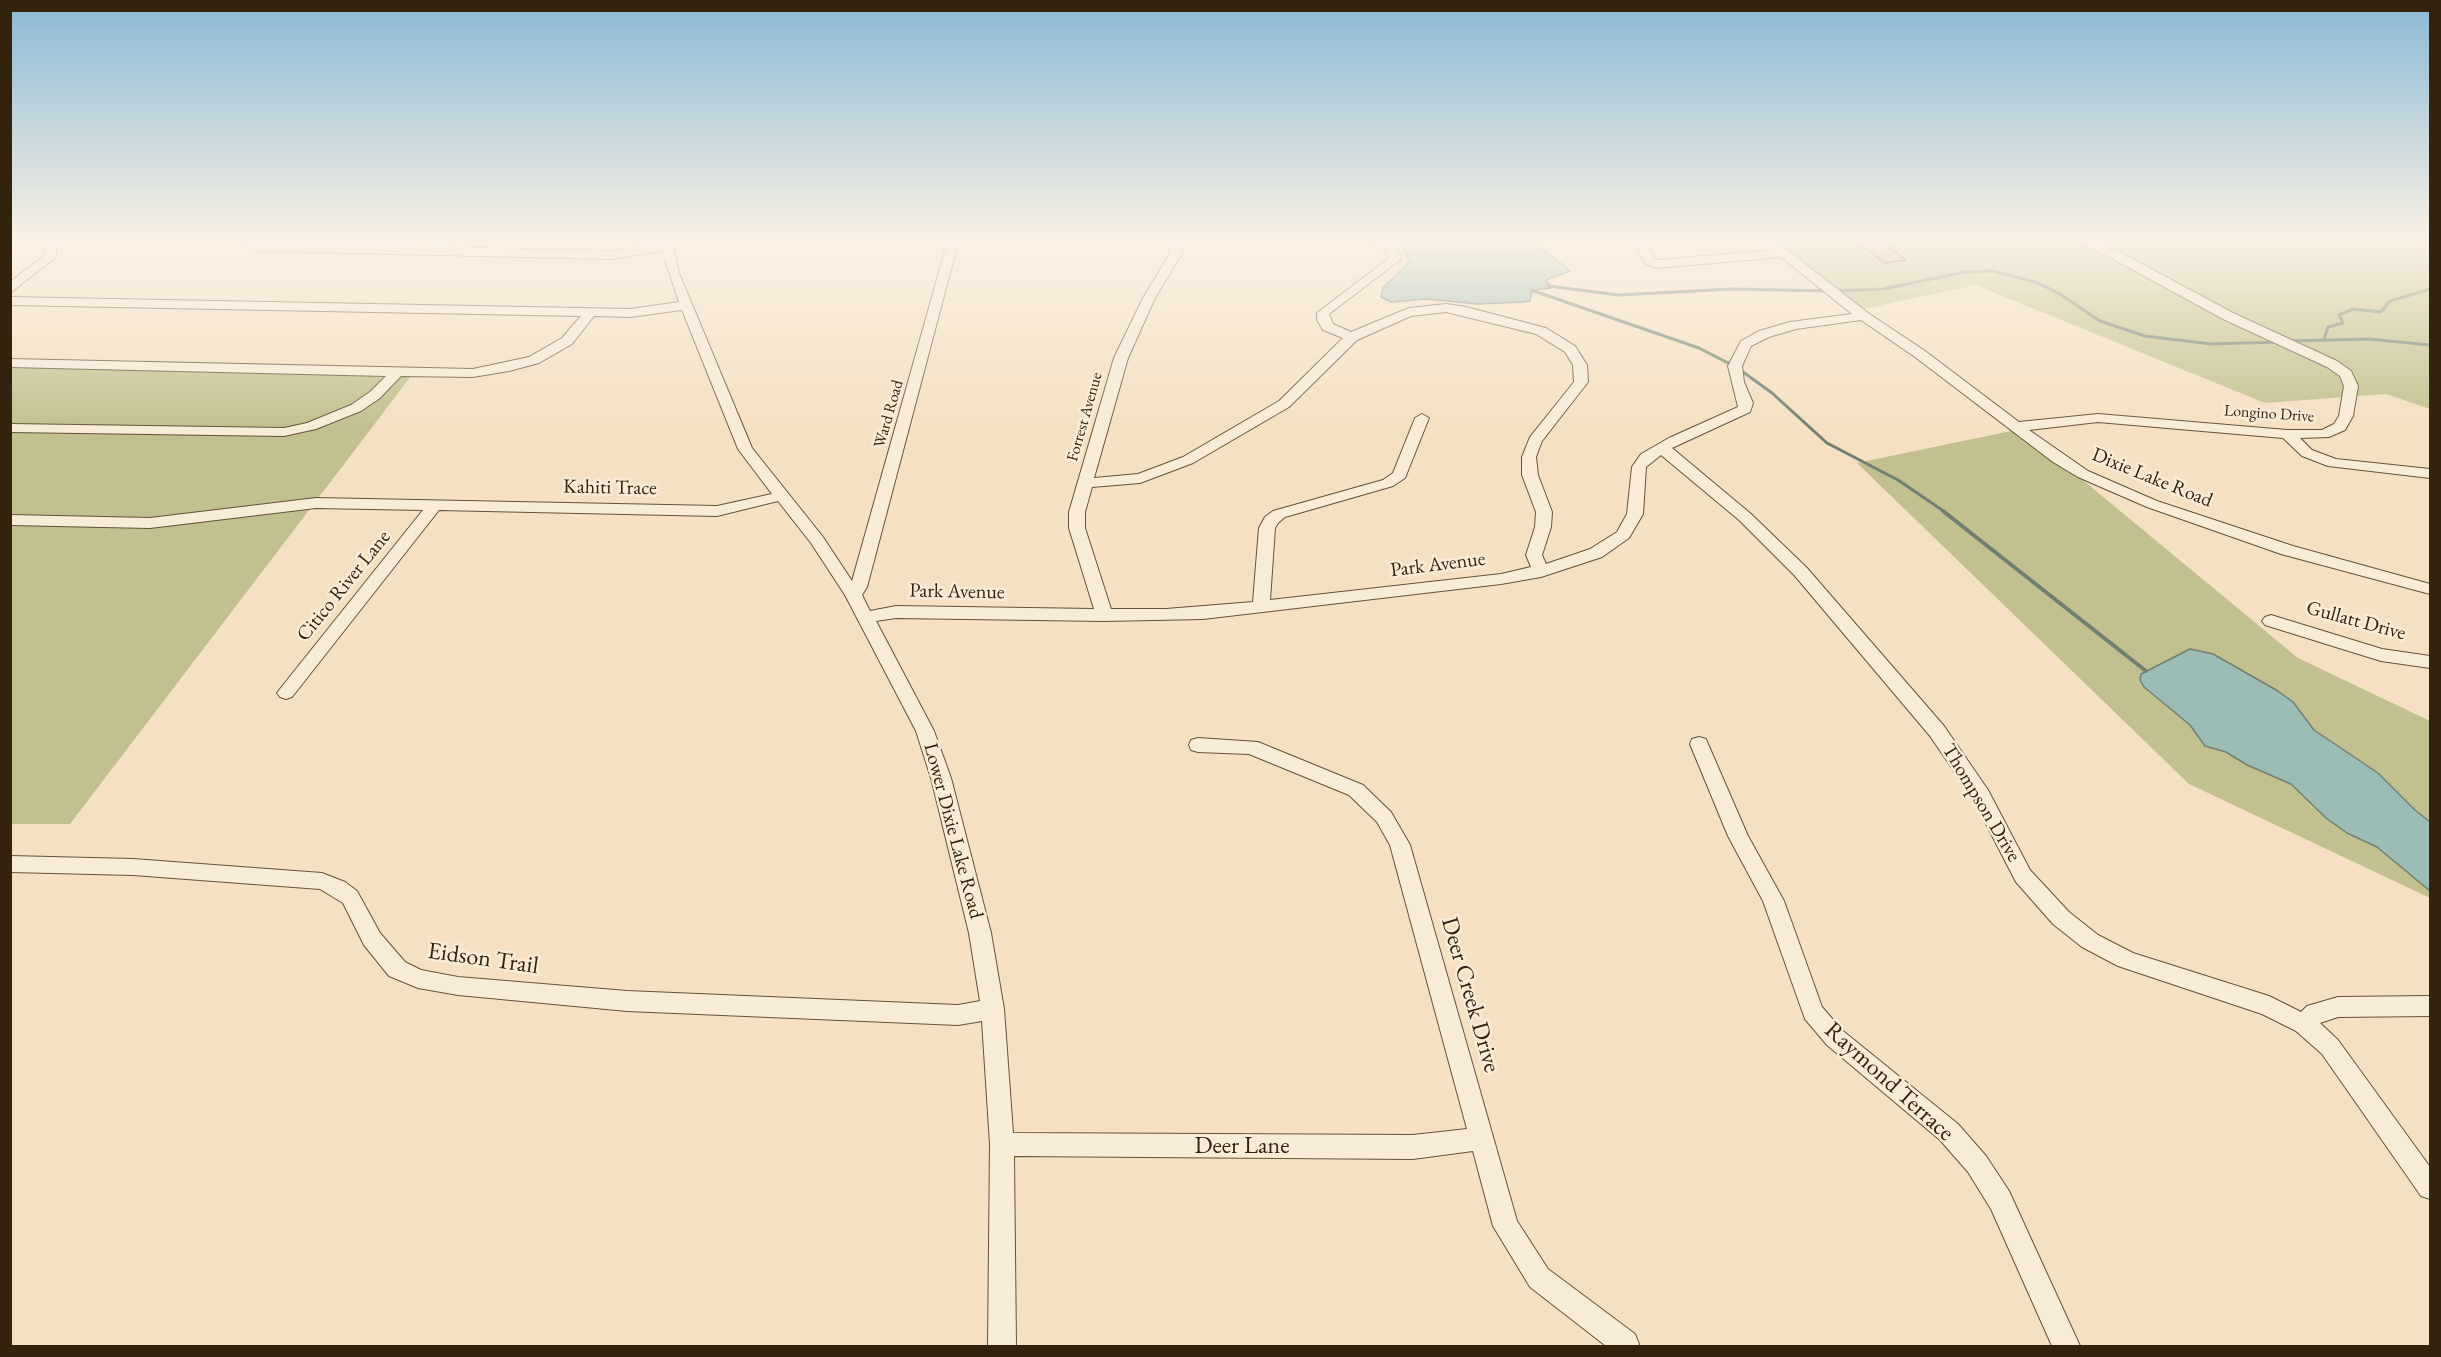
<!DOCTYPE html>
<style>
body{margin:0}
#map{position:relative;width:2441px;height:1357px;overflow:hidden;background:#f5e0c3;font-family:"EB Garamond",serif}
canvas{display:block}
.frame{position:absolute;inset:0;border:12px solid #33220d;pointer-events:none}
</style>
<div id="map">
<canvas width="2441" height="1357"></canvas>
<div class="frame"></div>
</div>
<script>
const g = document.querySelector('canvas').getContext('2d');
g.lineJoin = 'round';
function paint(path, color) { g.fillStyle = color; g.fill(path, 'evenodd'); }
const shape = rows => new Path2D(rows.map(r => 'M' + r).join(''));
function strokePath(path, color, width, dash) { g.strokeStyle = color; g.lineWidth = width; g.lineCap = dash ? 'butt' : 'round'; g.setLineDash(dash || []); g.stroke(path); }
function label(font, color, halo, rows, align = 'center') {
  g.font = font + ' "EB Garamond",serif'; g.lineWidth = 5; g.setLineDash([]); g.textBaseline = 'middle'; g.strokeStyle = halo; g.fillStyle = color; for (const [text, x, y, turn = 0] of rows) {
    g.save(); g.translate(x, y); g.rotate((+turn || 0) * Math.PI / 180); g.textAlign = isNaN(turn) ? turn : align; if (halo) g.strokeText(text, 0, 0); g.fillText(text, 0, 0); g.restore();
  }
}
const green = shape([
 [1765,239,2430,239,2430,409,2386,394,2265,403,1975,285,1854,311],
 [11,360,418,367,70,824,11,824],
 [2021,429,2298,658,2430,721,2430,898,2189,784,1857,463]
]);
const water = shape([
 [1399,239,1531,239,1570,271,1546,280,1551,288,1532,290,1530,301,1522,302,1479,304,1426,299,1391,302,1381,297,1383,288,1409,262,1399,239],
 [2190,649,2213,654,2278,691,2293,702,2314,730,2378,773,2415,810,2430,822,2430,891,2377,847,2347,833,2326,818,2291,784,2247,765,2226,752,2205,746,2190,725,2144,687,2140,680,2141,674,2190,649]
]);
const streamFar1 = shape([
 [1549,286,1618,295,1733,289,1827,291],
 [1531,290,1699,348,1732,365],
 [1837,291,1883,289,1965,272,1992,271,2036,282,2060,294,2100,321,2145,336,2211,344,2277,342],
 [2324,339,2328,327,2343,323,2339,315,2353,309,2381,312,2390,301,2430,289],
 [2291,341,2369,339,2430,345],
 [1739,369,1772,393,1827,443,1898,480,1945,512]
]);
const stream = shape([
 [1943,511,2146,671]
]);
const building = shape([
 [1853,239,1878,239,1906,260,1885,263,1853,239]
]);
const minor = shape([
 [224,239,243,239,261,243,612,251,660,244,659,239,671,239,679,273,752,448,823,537,852,581,948,240,959,239,867,587,862,595,870,611,896,606,1094,609,1069,528,1069,512,1114,358,1143,298,1169,255,1172,239,1184,239,1181,255,1155,298,1128,358,1094,478,1138,474,1183,457,1279,401,1343,338,1323,330,1317,320,1317,313,1389,258,1384,251,1359,239,1375,239,1392,245,1401,255,1401,259,1329,314,1333,324,1351,332,1409,308,1446,304,1466,307,1546,328,1575,346,1587,365,1588,382,1542,441,1536,457,1538,475,1552,512,1551,527,1542,555,1546,564,1590,549,1617,532,1627,514,1632,467,1641,454,1669,438,1738,407,1728,366,1741,341,1759,331,1790,322,1852,314,1781,257,1658,268,1646,264,1632,239,1644,239,1655,259,1659,260,1773,250,1760,239,1773,239,1868,313,1925,351,2019,422,2098,414,2287,430,2322,430,2334,424,2339,416,2344,386,2340,376,2327,367,2223,319,2108,256,2069,239,2085,239,2116,250,2233,313,2337,361,2351,371,2358,386,2353,416,2345,430,2329,437,2300,438,2312,450,2336,459,2430,469,2430,478,2328,466,2302,456,2283,438,2098,422,2029,430,2088,471,2157,501,2293,546,2430,584,2430,594,2281,554,2147,507,2078,477,2053,462,1915,357,1861,320,1796,329,1769,337,1751,346,1742,366,1744,382,1753,403,1750,412,1672,448,1751,514,1807,568,1944,726,1988,790,2030,870,2069,912,2098,935,2133,953,2269,996,2301,1012,2307,1006,2338,997,2430,996,2430,1016,2338,1017,2320,1023,2338,1040,2430,1167,2430,1199,2421,1196,2322,1054,2296,1031,2262,1014,2118,966,2082,947,2053,924,2016,882,1973,799,1930,736,1795,576,1739,520,1661,455,1646,467,1643,514,1629,538,1602,557,1541,577,1501,584,1203,619,1104,621,896,618,876,621,934,731,951,778,991,933,1004,1009,1013,1133,1413,1135,1467,1129,1390,845,1377,822,1349,795,1249,754,1198,752,1191,750,1189,745,1191,740,1198,738,1258,742,1363,785,1391,812,1410,845,1517,1221,1548,1269,1635,1334,1639,1344,1638,1346,1606,1346,1530,1287,1493,1226,1473,1151,1413,1159,1014,1156,1016,1346,988,1346,990,1144,982,1021,958,1025,627,1011,458,995,418,988,389,976,364,945,343,903,320,889,133,875,10,872,10,856,133,859,322,873,345,882,357,891,380,933,405,962,421,970,458,977,627,991,958,1005,980,1001,969,933,931,778,916,731,845,595,811,543,778,501,717,516,439,510,292,697,286,699,280,697,277,693,280,689,423,510,316,508,150,528,10,525,10,515,150,518,316,498,717,506,772,494,738,449,682,310,630,317,594,316,572,344,539,363,509,371,473,377,401,376,380,398,361,411,316,429,284,436,10,432,10,424,284,428,307,423,351,405,370,392,386,376,10,367,10,359,473,369,529,357,562,338,581,316,10,305,10,297,630,309,679,302,662,251,612,259,261,251,224,239],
 [1446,312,1536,334,1565,352,1573,365,1574,382,1530,437,1522,457,1522,475,1536,512,1535,527,1526,555,1531,567,1501,574,1270,600,1275,528,1278,523,1285,517,1393,486,1405,478,1429,418,1422,414,1415,418,1393,473,1383,480,1273,511,1265,517,1259,528,1253,602,1166,609,1111,609,1085,528,1085,512,1092,487,1140,483,1193,463,1289,407,1357,340,1411,316,1446,312],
 [46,240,56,243,56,257,10,293,10,282,44,256,46,240],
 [2271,615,2382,649,2430,656,2430,668,2381,661,2265,625,2262,621,2265,617,2271,615],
 [1699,737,1706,739,1708,744,1748,836,1784,901,1822,1007,1843,1031,1958,1124,1986,1156,2009,1191,2080,1346,2052,1346,1991,1209,1968,1172,1940,1140,1827,1045,1805,1019,1763,901,1728,836,1690,744,1692,739,1699,737]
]);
const farStreetnames = [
 ["Ward Road",889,414,-74],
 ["Longino Drive",2269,414,4],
 ["Forrest Avenue",1085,417,-74]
];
const streetNames = [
 ["Dixie Lake Road",2152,478,22],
 ["Kahiti Trace",610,488,1],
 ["Park Avenue",1438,565,-7],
 ["Citico River Lane",344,586,-51],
 ["Park Avenue",957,592,1],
 ["Gullatt Drive",2356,621,15],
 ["Thompson Drive",1981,803,59],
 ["Lower Dixie Lake Road",953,831,75]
];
const nearStreetnames = [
 ["Eidson Trail",483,959,8],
 ["Deer Creek Drive",1470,995,74],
 ["Raymond Terrace",1889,1082,42],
 ["Deer Lane",1242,1146]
];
paint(green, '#c2c08f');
paint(water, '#9cbdb6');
strokePath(water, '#727f72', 1.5);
strokePath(streamFar1, '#727f72', 3);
strokePath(stream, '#727f72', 4);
paint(building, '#dca191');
strokePath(building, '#33220d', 1.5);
strokePath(minor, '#64523a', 2);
paint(minor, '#f8ebd8');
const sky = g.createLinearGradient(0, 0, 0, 429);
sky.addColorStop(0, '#89b8d4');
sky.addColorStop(0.56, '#faf1e4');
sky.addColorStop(1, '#faf1e400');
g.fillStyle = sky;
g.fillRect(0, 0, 2441, 429);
label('16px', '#33220d', '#f8ebd8', farStreetnames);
label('20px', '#33220d', '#f8ebd8', streetNames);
label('24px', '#33220d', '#f8ebd8', nearStreetnames);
</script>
